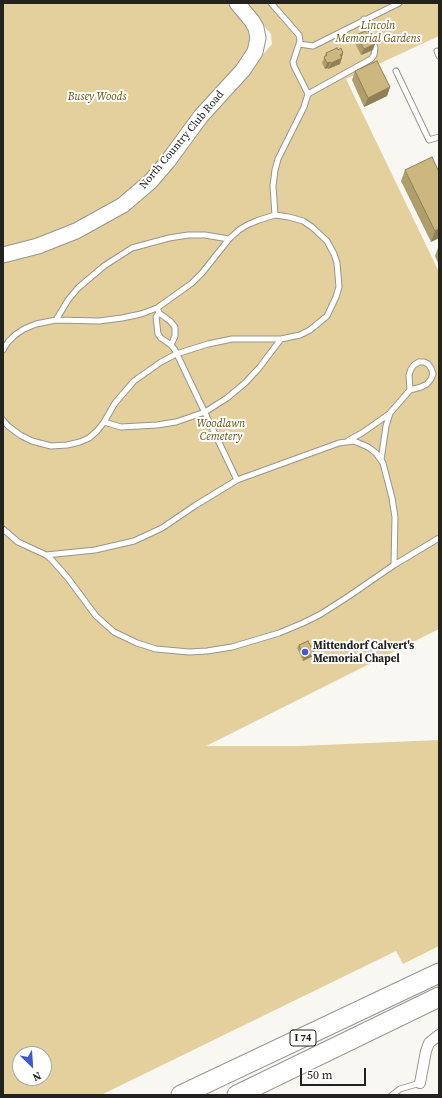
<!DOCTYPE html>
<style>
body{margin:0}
#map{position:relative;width:442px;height:1098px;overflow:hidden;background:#f9f7f1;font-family:"Source Serif 4",serif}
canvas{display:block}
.frame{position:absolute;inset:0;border:4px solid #23221f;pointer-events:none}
.north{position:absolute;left:12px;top:1046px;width:40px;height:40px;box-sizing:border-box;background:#fff;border:1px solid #a7a7a5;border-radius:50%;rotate:155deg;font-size:11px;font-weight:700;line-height:16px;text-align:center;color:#23221f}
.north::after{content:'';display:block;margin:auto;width:14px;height:18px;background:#4159cc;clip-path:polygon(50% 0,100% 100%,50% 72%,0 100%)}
.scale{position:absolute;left:300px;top:1068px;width:66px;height:18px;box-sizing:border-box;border:2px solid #23221f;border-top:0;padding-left:5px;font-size:12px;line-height:14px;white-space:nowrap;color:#23221f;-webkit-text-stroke:3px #fff;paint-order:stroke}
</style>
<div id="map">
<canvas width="442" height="1098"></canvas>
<div class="frame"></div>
<div class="north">N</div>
<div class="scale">50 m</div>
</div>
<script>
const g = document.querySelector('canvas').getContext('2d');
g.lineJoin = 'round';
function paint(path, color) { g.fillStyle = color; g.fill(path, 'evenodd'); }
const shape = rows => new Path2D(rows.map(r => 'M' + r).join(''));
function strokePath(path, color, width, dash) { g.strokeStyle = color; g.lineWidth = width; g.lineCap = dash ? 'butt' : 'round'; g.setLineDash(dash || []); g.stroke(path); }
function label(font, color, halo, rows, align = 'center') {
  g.font = font + ' "Source Serif 4",serif'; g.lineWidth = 4; g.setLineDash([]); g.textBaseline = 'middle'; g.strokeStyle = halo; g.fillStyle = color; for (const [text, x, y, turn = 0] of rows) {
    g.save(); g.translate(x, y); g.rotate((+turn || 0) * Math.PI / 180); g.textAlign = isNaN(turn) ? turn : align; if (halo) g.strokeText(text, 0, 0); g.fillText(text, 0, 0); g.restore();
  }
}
const green = shape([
 [3,3,237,3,258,44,123,205,3,255],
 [244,3,439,3,439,36,346,79,439,272,439,629,206,746,299,746,439,740,439,946,403,964,396,951,101,1095,3,1095,3,259,84,233,198,129,272,44,271,34],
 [20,1054,44,1054,44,1078,20,1078]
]);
const lane = shape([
 [271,3,299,35,300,41,293,62,294,66,308,94,304,107,278,159,275,170,273,186,275,215],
 [299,44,313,46,399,3],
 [437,51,439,56],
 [396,71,429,140,439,137],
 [308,94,371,59,374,55,375,48,364,19],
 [158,310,159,313,170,321,175,327,175,336,171,345],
 [159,313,156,317,158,334,161,338,171,345,175,350,237,480],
 [56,320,68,300,78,288,104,266,132,248,169,238,188,235,205,235,229,239],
 [3,350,8,342,15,335,24,329,36,324,56,320,99,321,122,318,141,314,157,308,192,283,202,273,229,239,239,230,247,225,259,220,275,215,289,217,303,221,312,227,327,241,334,254,337,263,339,287,336,297,327,316,310,330,300,335,281,339,259,368,245,383,227,398,205,412,176,422,157,425,121,427,104,422,97,431,89,438,80,442,67,445,51,446,32,441,20,435,8,426,3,420],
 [419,362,424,362,428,364,431,368,433,374,431,379,427,384,421,387,410,390,409,375,411,369,414,365,419,362],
 [104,422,115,403,134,381,161,362,176,354,208,344,232,339,281,339],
 [349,440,362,433,389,414],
 [381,460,386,426,390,413,410,390],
 [3,529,18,542,46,555,51,559,67,577,96,616,114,632,137,643,156,649,189,652,207,651,232,647,279,633,303,623,321,614,349,596,394,565,439,538],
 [46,555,95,550,134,541,162,528,196,505,237,480,339,443,354,441,368,447,376,453,383,463,392,498,395,517,394,565],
 [392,1095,400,1089,420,1083]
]);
const street = shape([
 [420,1083,426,1051,429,1043,439,1035]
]);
const secondary = shape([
 [3,255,38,246,76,231,123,205,151,181,168,161,201,116,243,70,255,52,258,38,256,28,252,21,237,3]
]);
const highway = shape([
 [181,1095,439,973],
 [237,1095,439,997]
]);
const wall = shape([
 [356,35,373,50,361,55,354,41],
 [338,50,343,53,340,64,328,69,328,68,325,69,322,63,326,53],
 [355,71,390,87,387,96,364,107,352,80],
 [405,170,439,238,431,242,401,181],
 [439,245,439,265,435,256],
 [299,645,313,656,303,661,297,648]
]);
const shadedWall = shape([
 [375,44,373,50,361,55,364,49],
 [343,53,340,64,328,69,331,63,340,55],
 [330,62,328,68,325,69,327,63],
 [390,87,387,96,364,107,368,98],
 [439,228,439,238,431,242,435,231],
 [314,653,313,656,303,661,304,658]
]);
const building = shape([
 [368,30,375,44,364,49,356,35,368,30],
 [337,48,338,50,341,48,343,53,340,55,342,58,331,63,330,62,327,63,324,57,327,55,326,53,337,48],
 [377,61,390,87,368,98,355,71,377,61],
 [432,157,439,172,439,228,435,231,405,170,432,157],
 [308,641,314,653,304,658,299,645,308,641]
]);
const markers = [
 [305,652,4,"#4159cc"]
];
const shields = [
 [303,1038,26]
];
const shieldNames = [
 ["I 74",303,1038]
];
const parkNames = [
 ["Lincoln",378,26],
 ["Memorial Gardens",378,39],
 ["Busey Woods",97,97],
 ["Woodlawn",221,424],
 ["Cemetery",221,437]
];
const streetNames = [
 ["North Country Club Road",182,140,-50]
];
const poiNames = [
 ["Mittendorf Calvert's",313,646],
 ["Memorial Chapel",313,659]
];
paint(green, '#e4d09c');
strokePath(lane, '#97958f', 7);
strokePath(street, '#97958f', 12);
strokePath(secondary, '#97958f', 17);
strokePath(highway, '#97958f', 21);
strokePath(lane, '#fff', 5);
strokePath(street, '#fff', 10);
strokePath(secondary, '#fff', 15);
strokePath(highway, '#fff', 19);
paint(wall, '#af9d6c');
paint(shadedWall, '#8f8058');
paint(building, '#ccb77e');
strokePath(building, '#8f8058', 1);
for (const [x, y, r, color] of markers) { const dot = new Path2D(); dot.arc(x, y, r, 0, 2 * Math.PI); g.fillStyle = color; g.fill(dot); strokePath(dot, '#fff', 1.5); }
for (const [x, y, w] of shields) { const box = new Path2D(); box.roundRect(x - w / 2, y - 8, w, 16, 3); g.fillStyle = '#fff'; g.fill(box); strokePath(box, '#23221f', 1); }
label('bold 10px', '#23221f', null, shieldNames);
label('italic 11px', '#68520b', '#fff', parkNames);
label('11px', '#23221f', '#fff', streetNames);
label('bold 11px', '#23221f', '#fff', poiNames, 'left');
</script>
